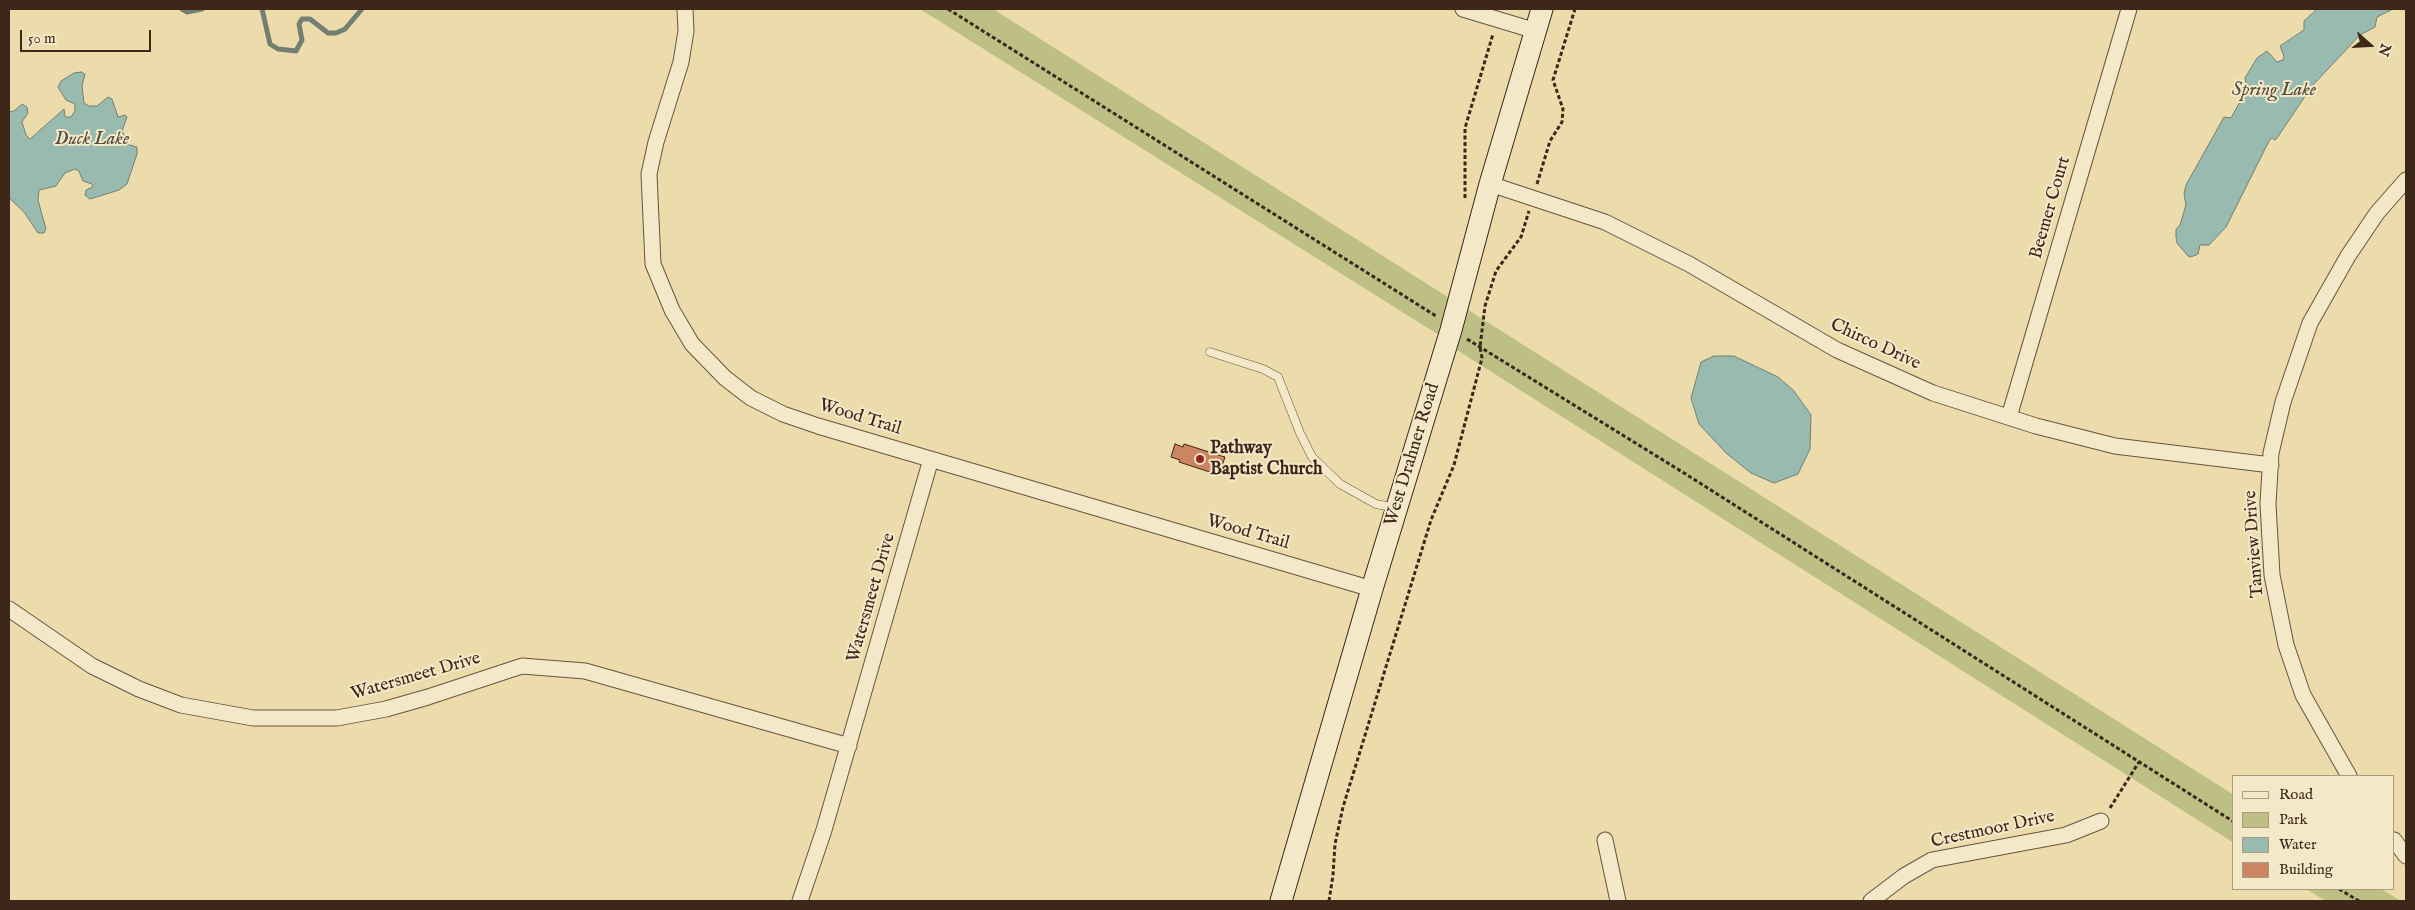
<!DOCTYPE html>
<style>
body{margin:0}
#map{position:relative;width:2415px;height:910px;overflow:hidden;background:#ecdcab;font-family:"IM FELL English",serif}
canvas{display:block}
.frame{position:absolute;inset:0;border:10px solid #3c2719;pointer-events:none}
.legend{position:absolute;left:2232px;top:775px;width:162px;height:115px;box-sizing:border-box;background:#f3e8c8;border:1px solid #aa9b82;margin:0;padding:6px 9px;list-style:none;font-size:15px;color:#3c2719}
.legend li{display:flex;align-items:center;gap:10px;height:25px}
.legend b{width:25px;border:1px solid #aa9b82}
.north{position:absolute;left:2345px;top:20px;width:50px;height:50px;-webkit-text-stroke:4px #f3e8c8;paint-order:stroke;rotate:109deg;font-size:14px;font-weight:700;line-height:20px;text-align:center;color:#3c2719}
.north::after{content:'';display:block;margin:auto;width:18px;height:22px;background:#3c2719;clip-path:polygon(50% 0,100% 100%,50% 72%,0 100%)}
.scale{position:absolute;left:20px;top:30px;width:131px;height:22px;box-sizing:border-box;border:2px solid #3c2719;border-top:0;padding-left:6px;font-size:15px;line-height:18px;white-space:nowrap;color:#3c2719;-webkit-text-stroke:4px #f3e8c8;paint-order:stroke}
</style>
<div id="map">
<canvas width="2415" height="910"></canvas>
<div class="frame"></div>
<ul class="legend">
<li><b style="height:6px;background:#f3e8c8"></b>Road</li>
<li><b style="height:14px;background:#bdbf85"></b>Park</li>
<li><b style="height:14px;background:#99baaf"></b>Water</li>
<li><b style="height:14px;background:#cc8563"></b>Building</li>
</ul>
<div class="north">N</div>
<div class="scale">50 m</div>
</div>
<script>
const g = document.querySelector('canvas').getContext('2d');
g.lineJoin = 'round';
function paint(path, color) { g.fillStyle = color; g.fill(path, 'evenodd'); }
const shape = rows => new Path2D(rows.map(r => 'M' + r).join(''));
function strokePath(path, color, width, dash) { g.strokeStyle = color; g.lineWidth = width; g.lineCap = dash ? 'butt' : 'round'; g.setLineDash(dash || []); g.stroke(path); }
function label(font, color, halo, rows, align = 'center') {
  g.font = font + ' "IM FELL English",serif'; g.lineWidth = 4; g.setLineDash([]); g.textBaseline = 'middle'; g.strokeStyle = halo; g.fillStyle = color; for (const [text, x, y, turn = 0] of rows) {
    g.save(); g.translate(x, y); g.rotate((+turn || 0) * Math.PI / 180); g.textAlign = isNaN(turn) ? turn : align; if (halo) g.strokeText(text, 0, 0); g.fillText(text, 0, 0); g.restore();
  }
}
const green = shape([
 [920,9,993,9,2234,795,2234,843,1449,345,1450,342],
 [2306,889,2381,889,2401,901,2326,901]
]);
const water = shape([
 [2317,9,2393,9,2377,17,2375,27,2360,35,2312,86,2277,138,2275,140,2272,138,2269,141,2226,227,2209,245,2200,245,2198,254,2191,257,2188,256,2177,243,2176,237,2176,229,2180,225,2186,205,2184,194,2186,185,2224,117,2231,118,2241,100,2247,87,2245,78,2257,58,2267,51,2277,62,2283,60,2284,56,2280,46,2304,30,2304,21,2317,9],
 [81,72,85,74,82,86,84,103,89,106,97,106,108,97,112,99,118,117,125,115,127,117,122,131,125,136,126,144,137,147,137,154,127,184,119,190,90,199,85,195,86,190,93,187,92,184,83,181,79,171,75,169,65,173,56,186,39,190,38,200,46,229,44,233,38,233,24,212,9,198,9,112,14,111,22,104,27,107,28,113,22,122,26,135,30,139,64,109,65,117,71,117,75,111,75,104,66,100,58,87,61,81,74,73,81,72],
 [1714,356,1734,356,1778,377,1794,391,1811,415,1810,449,1798,474,1774,483,1751,473,1726,453,1699,424,1691,398,1701,362,1714,356]
]);
const stream = shape([
 [182,9,187,12,202,9],
 [262,9,270,44,278,49,296,51,302,40,299,24,302,19,310,19,328,33,336,33,345,29,362,9]
]);
const building = shape([
 [1175,444,1183,447,1184,444,1225,457,1219,475,1179,462,1180,460,1171,457,1175,444]
]);
const path = shape([
 [948,9,1436,316],
 [1537,184,1550,141,1562,122,1563,109,1553,80,1575,9],
 [1465,198,1465,128,1493,34],
 [1467,339,1684,473,2234,822],
 [2110,808,2139,762],
 [2339,889,2359,901],
 [1329,901,1333,875,1335,844,1343,807,1431,520,1454,465,1482,358,1480,347,1485,306,1496,271,1521,237,1529,211]
]);
const lane = shape([
 [1210,352,1263,369,1278,377,1300,433,1312,457,1340,484,1376,504,1396,508]
]);
const street = shape([
 [685,9,686,31,681,62,656,142,649,174,653,264,672,310,692,344,725,378,751,398,783,414,818,426,1372,589],
 [1463,9,1536,31],
 [1490,184,1605,222,1689,264,1837,350,1933,393,2036,426,2115,446,2271,465],
 [2009,417,2129,9],
 [9,609,92,666,139,689,181,705,253,718,337,718,386,709,428,697,522,666,585,671,849,746],
 [2349,776,2303,695,2286,645,2272,575,2268,504,2271,453,2283,402,2310,323,2348,256,2377,213,2406,180],
 [1605,840,1618,901],
 [2394,840,2406,856],
 [800,901,824,830,931,459],
 [1871,901,1904,876,1932,860,2066,835,2101,821]
]);
const secondary = shape([
 [1281,901,1372,589,1451,330,1490,184,1542,9]
]);
const markers = [
 [1200,459,5,"#8f2418"]
];
const streetNames = [
 ["Beemer Court",2051,208,-74],
 ["Chirco Drive",1875,345,25],
 ["Wood Trail",860,418,17],
 ["West Drahner Road",1413,455,-73],
 ["Wood Trail",1248,533,16],
 ["Tanview Drive",2255,544,-94],
 ["Watersmeet Drive",872,598,-74],
 ["Watersmeet Drive",416,677,-16],
 ["Crestmoor Drive",1993,830,-12]
];
const poiNames = [
 ["Pathway",1210,449],
 ["Baptist Church",1210,470]
];
const waterNames = [
 ["Spring Lake",2274,91],
 ["Duck Lake",92,140]
];
paint(green, '#bdbf85');
paint(water, '#99baaf');
strokePath(water, '#747f73', 1);
strokePath(stream, '#747f73', 5);
paint(building, '#cc8563');
strokePath(building, '#3c2719', 1);
strokePath(lane, '#68543e', 9);
strokePath(street, '#68543e', 17);
strokePath(secondary, '#3c2719', 23);
strokePath(path, '#3c2719', 3, [4, 2.5]);
strokePath(lane, '#f3e8c8', 8);
strokePath(street, '#f3e8c8', 15);
strokePath(secondary, '#f3e8c8', 21);
for (const [x, y, r, color] of markers) { const dot = new Path2D(); dot.arc(x, y, r, 0, 2 * Math.PI); g.fillStyle = color; g.fill(dot); strokePath(dot, '#f3e8c8', 2); }
label('18px', '#3c2719', '#f3e8c8', streetNames);
label('bold 18px', '#3c2719', '#f3e8c8', poiNames, 'left');
label('italic 19px', '#534c3e', '#f3e8c8', waterNames);
</script>
